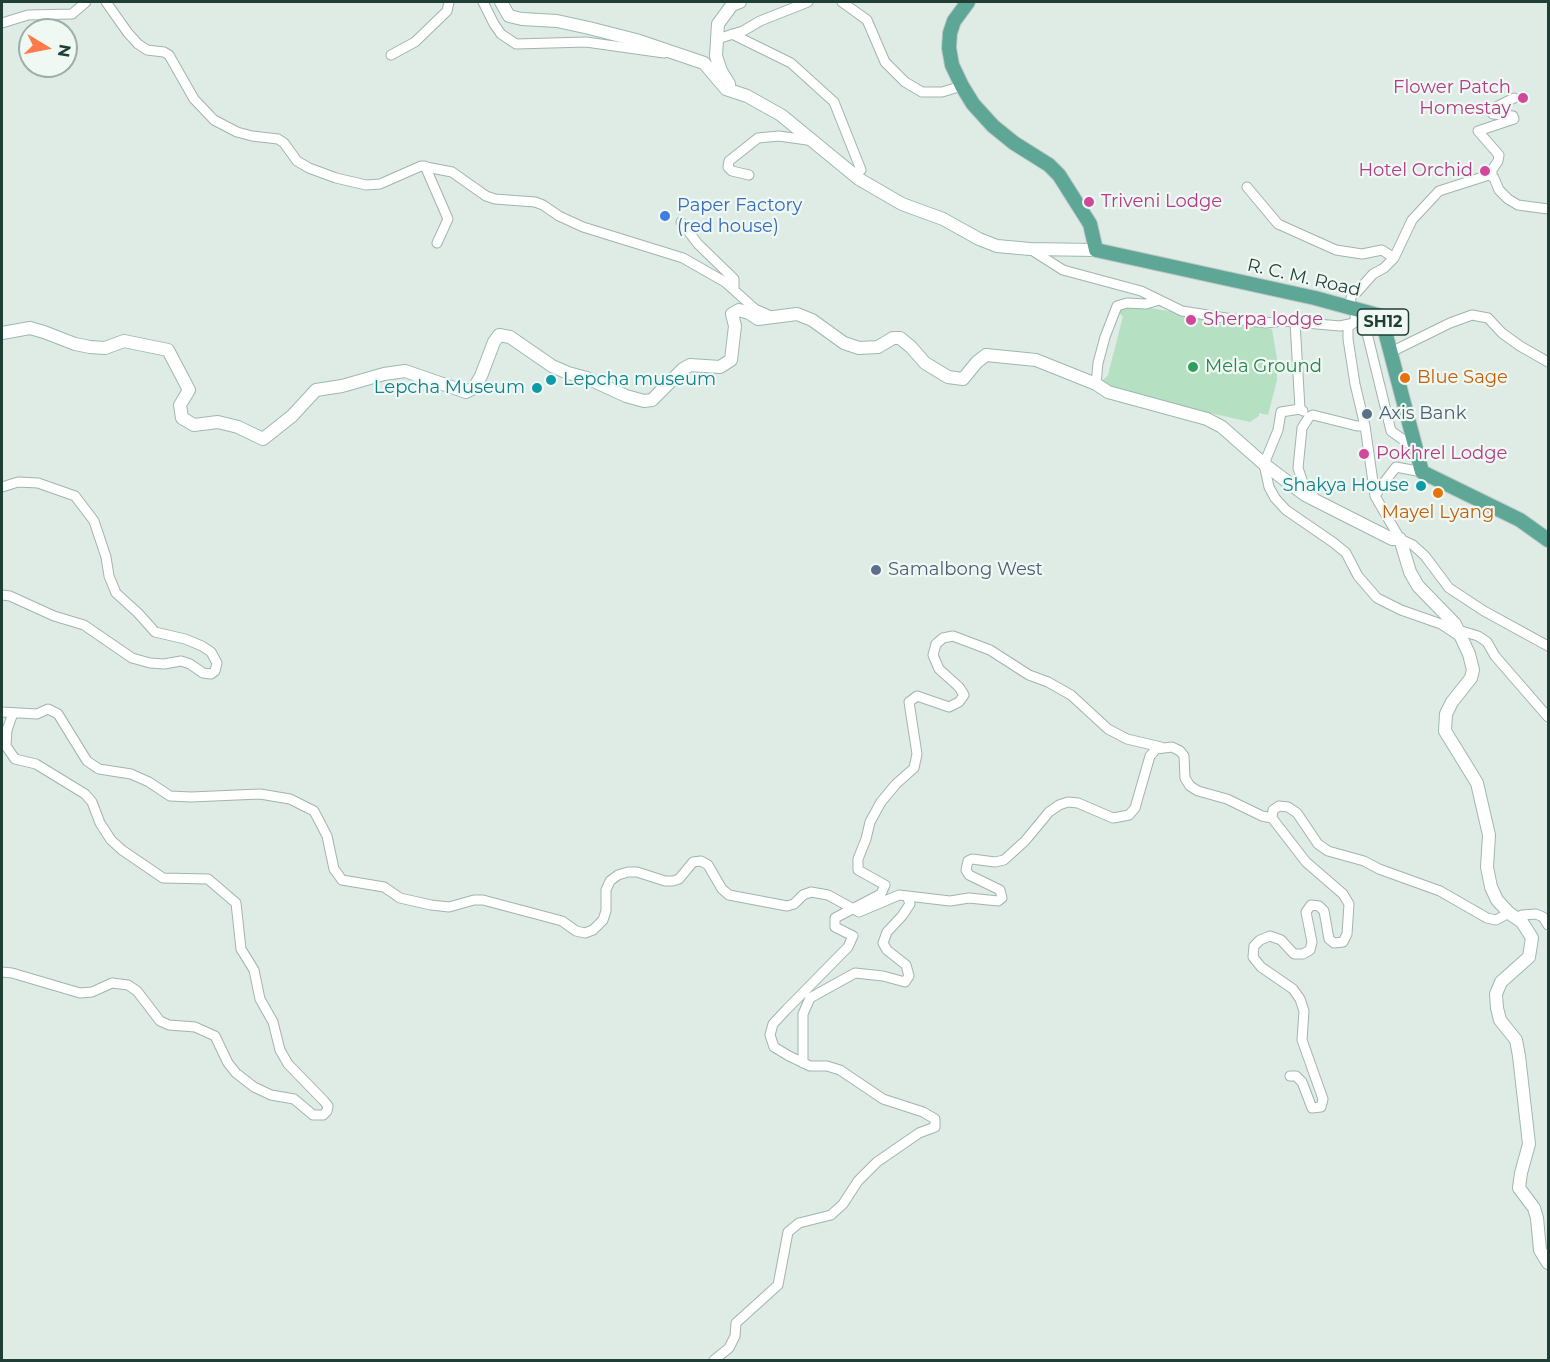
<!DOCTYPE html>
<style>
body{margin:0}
#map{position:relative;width:1550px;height:1362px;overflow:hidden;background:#dfece6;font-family:Montserrat,sans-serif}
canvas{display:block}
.frame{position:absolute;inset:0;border:3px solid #1e3e36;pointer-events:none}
.north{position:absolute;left:18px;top:18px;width:60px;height:60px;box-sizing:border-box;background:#f0f8f4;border:2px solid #9caea8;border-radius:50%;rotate:100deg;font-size:16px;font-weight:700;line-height:24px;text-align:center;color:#1e3e36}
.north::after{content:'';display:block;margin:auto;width:21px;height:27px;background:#ff7a4a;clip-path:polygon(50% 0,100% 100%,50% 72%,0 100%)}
</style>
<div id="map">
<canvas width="1550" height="1362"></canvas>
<div class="frame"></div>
<div class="north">N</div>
</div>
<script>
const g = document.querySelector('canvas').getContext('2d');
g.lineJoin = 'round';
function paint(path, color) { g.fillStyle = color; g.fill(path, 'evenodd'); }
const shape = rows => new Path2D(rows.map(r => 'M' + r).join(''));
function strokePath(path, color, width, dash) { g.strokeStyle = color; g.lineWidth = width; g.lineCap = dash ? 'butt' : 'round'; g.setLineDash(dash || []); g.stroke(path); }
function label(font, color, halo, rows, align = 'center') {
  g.font = font + ' Montserrat,sans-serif'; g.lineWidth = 4.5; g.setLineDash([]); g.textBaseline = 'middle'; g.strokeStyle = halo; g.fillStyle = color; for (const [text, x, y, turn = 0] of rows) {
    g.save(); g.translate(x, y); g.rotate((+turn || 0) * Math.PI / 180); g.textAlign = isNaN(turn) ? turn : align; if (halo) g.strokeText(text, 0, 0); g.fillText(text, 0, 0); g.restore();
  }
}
const green = shape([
 [1133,305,1272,329,1277,359,1277,380,1268,415,1259,413,1259,416,1250,422,1108,390,1100,383,1108,375,1122,320,1123,317,1118,311]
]);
const street = shape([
 [106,2,128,33,138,44,147,50,164,52,169,55,194,99,214,120,237,132,252,136,278,139,284,143,297,161,309,168,336,178,366,185,380,184,421,166,452,172,486,196,495,199,535,202,543,205,559,216,583,227,683,258,725,282,755,309,771,316],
 [483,2,494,24,501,34,516,44,586,42,664,53],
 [842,2,867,20,885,62,905,82,922,92,942,92,962,86],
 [2,23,28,15,72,14,86,2],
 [732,34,791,63,834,102,861,170],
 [717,39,743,31,760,21,808,2],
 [391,55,415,42,447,11,449,2],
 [425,166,448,219,437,243],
 [749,175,732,171,728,167,729,161,758,138,779,136,814,141],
 [1492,176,1492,170,1498,161,1499,155,1478,131,1514,119,1513,116,1493,114,1491,112,1492,109,1514,98],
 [1247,187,1278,224,1336,250,1362,254,1382,250,1394,258],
 [681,222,698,244,734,279,734,289],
 [1030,249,1063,270,1141,291,1182,311,1226,318,1266,323,1283,321,1340,326,1354,323,1358,310],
 [1349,307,1352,294,1357,292,1373,274,1384,268,1394,258,1412,220,1439,191,1489,175,1494,178,1499,190,1508,199,1518,205,1548,209],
 [1355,318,1366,329,1391,431,1416,449],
 [1295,322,1300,409,1303,411],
 [1354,323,1348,327,1348,339,1355,384,1365,426,1375,496],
 [1391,352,1450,323,1472,315,1488,318,1502,333,1520,346,1548,362],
 [1096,384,1098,363,1105,337,1117,306,1127,303,1146,304,1159,300],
 [1300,409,1281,412,1278,430,1264,464,1269,487,1275,498,1286,510,1334,543,1346,553,1358,576,1377,598,1401,610,1441,624,1459,636],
 [1422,472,1396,467,1382,485,1375,496,1400,539,1413,545,1425,556,1449,588,1484,611,1548,646],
 [2,487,18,482,38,483,75,496,94,521,106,557,109,576,116,593,138,613,155,632,185,639,202,646,211,652,217,663,215,671,211,674,203,673,190,664,181,661,164,664,150,663,132,658,84,625,54,616,10,596,2,595],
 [1314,497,1304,486,1298,468,1302,428,1309,417,1313,415,1357,426,1365,426],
 [1458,630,1478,636,1487,642,1495,656,1548,717],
 [2,712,37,714,48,709,58,714,87,761,99,769,131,774,149,782,170,796,191,797,260,794,290,799,314,811,327,836,334,869,342,880,384,887,400,898,431,905,449,907,474,900,483,900,562,921,576,931,585,933,593,930,603,920,606,911,606,890,610,881,618,875,628,872,637,872,665,881,673,881,679,879,693,862,701,861,708,865,722,889,729,895,787,906,794,904,803,895,811,892,828,895,859,912,899,895,950,901,969,898,998,901,1002,898,1000,890,969,875,966,870,968,861,972,859,995,862,1004,860,1025,841,1049,812,1059,805,1068,802,1078,803,1113,818,1129,815,1135,808,1150,756,1156,749,1172,747,1180,751,1184,756,1185,778,1190,786,1198,791,1227,799,1262,816,1272,818,1306,862,1343,894,1349,904,1347,934,1343,942,1334,943,1329,939,1324,911,1319,906,1311,905,1306,912,1312,942,1310,950,1303,954,1294,954,1281,940,1270,936,1260,940,1254,946,1253,957,1261,967,1293,989,1300,999,1304,1011,1302,1040,1323,1099,1321,1107,1312,1108,1302,1082,1296,1076,1290,1076],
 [1272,818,1273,810,1279,806,1288,807,1297,813,1318,844,1328,851,1364,861,1379,869,1440,891,1487,918,1496,920,1509,913],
 [1516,918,1522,915,1536,914,1543,917,1548,925],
 [2,972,12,973,80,993,92,992,112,983,128,985,137,991,160,1021,169,1025,195,1027,215,1036,228,1063,236,1073,254,1087,271,1095,294,1099,313,1115,323,1115,327,1111,328,1106,324,1101,288,1064,280,1050,273,1022,260,999,254,970,241,949,236,903,208,879,163,878,122,850,111,840,100,823,92,802,85,794,36,764,15,759,6,746,7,730,13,713],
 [803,1063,803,1014,810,998,855,973,883,976,905,982,909,976,906,965,887,950,883,943,887,932,902,916,910,904,907,896],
 [714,1360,729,1348,735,1336,736,1323,778,1285,788,1232,799,1223,831,1215,843,1204,858,1181,877,1162,919,1133,935,1127,935,1119,923,1112,883,1099,840,1070,827,1066,810,1066,789,1056,774,1047,770,1035,773,1024,786,1010,848,947,853,936,835,927,835,918,881,894,885,885,858,870,858,859,866,839,870,822,881,802,896,784,914,768,917,754,909,702,917,696,949,707,959,702,964,695,959,687,939,669,933,655,936,644,943,638,953,636,990,650,1029,675,1048,682,1071,695,1108,729,1127,739,1161,747]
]);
const secondary = shape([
 [501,2,509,16,522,19,557,21,589,28,636,40,704,63,726,89,747,96,781,115,859,179,902,204,943,219,979,239,997,246,1030,249,1096,250],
 [729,84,721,71,716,56,718,24,732,5,740,2],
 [2,333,30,328,44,332,75,344,90,347,105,348,124,341,168,350,189,390,180,405,182,418,194,425,218,422,238,427,263,439,292,416,316,390,342,386,384,374,405,371,466,392,474,388,481,376,494,342,499,335,510,337,552,366,568,373,587,378,626,396,644,401,652,400,683,369,690,365,720,367,731,360,735,326,732,314,739,310,749,313,758,319,797,314,812,320,844,343,859,348,878,347,893,338,900,338,911,347,925,363,948,377,963,379,977,362,986,355,1036,360,1096,384,1108,392,1207,419,1222,427,1264,464,1305,495,1392,539,1400,539,1410,572,1418,586,1455,624,1469,654,1473,670,1471,678,1452,702,1446,714,1445,731,1477,783,1489,835,1487,867,1491,887,1497,900,1509,913,1522,922,1532,938,1529,957,1501,982,1496,994,1497,1008,1500,1020,1516,1040,1519,1056,1529,1144,1521,1173,1519,1188,1534,1208,1537,1218,1540,1250,1548,1263]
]);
const primary = shape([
 [968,2,954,21,950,33,949,48,952,65,962,86,973,104,993,126,1014,143,1049,165,1059,175,1090,224,1096,250,1315,298,1381,316,1422,472,1520,520,1548,540]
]);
const markers = [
 [1523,98,6,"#d1479c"],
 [1485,171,6,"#d1479c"],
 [1089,202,6,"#d1479c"],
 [665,216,6,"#3f7fe0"],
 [1191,320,6,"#d1479c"],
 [1193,367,6,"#2e9e5b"],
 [1405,378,6,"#e8710a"],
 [551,380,6,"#0f9aa8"],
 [537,388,6,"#0f9aa8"],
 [1367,414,6,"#5c6f8a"],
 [1364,454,6,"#d1479c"],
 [1421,486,6,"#0f9aa8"],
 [1438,493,6,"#e8710a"],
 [876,570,6,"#5c6f8a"]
];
const shields = [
 [1383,322,51]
];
const shieldNames = [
 ["SH12",1383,322]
];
const hotelNames = [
 ["Flower Patch",1511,88,"right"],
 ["Homestay",1511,109,"right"],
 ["Hotel Orchid",1473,171,"right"],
 ["Triveni Lodge",1101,202],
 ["Sherpa lodge",1203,320],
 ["Pokhrel Lodge",1376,454]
];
const shopNames = [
 ["Paper Factory",677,206],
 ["(red house)",677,227]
];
const streetNames = [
 ["R. C. M. Road",1304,278,13]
];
const leisureNames = [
 ["Mela Ground",1205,367]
];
const foodNames = [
 ["Blue Sage",1417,378],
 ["Mayel Lyang",1438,513,"center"]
];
const cultureNames = [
 ["Lepcha museum",563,380,"left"],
 ["Lepcha Museum",525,388],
 ["Shakya House",1409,486]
];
const serviceNames = [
 ["Axis Bank",1379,414],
 ["Samalbong West",888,570]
];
paint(green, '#b5e0c1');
strokePath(street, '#a1b4ae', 11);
strokePath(secondary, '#9cb9af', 14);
strokePath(primary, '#c0c9c7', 16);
strokePath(street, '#fff', 9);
strokePath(secondary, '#fff', 12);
strokePath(primary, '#5ea796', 14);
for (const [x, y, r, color] of markers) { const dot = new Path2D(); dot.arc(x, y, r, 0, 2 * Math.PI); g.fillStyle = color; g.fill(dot); strokePath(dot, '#f0f8f4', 2); }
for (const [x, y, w] of shields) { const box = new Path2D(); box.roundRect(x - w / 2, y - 13, w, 26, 4.5); g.fillStyle = '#f0f8f4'; g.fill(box); strokePath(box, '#1e3e36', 1.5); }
label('bold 16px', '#1e3e36', null, shieldNames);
label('18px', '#b23c85', '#f0f8f4', hotelNames, 'left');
label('18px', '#366cbe', '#f0f8f4', shopNames, 'left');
label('18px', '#1e3e36', '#f0f8f4', streetNames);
label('18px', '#27864d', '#f0f8f4', leisureNames, 'left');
label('18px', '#c56008', '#f0f8f4', foodNames, 'left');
label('18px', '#0d838f', '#f0f8f4', cultureNames, 'right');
label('18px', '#4e5e75', '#f0f8f4', serviceNames, 'left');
</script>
